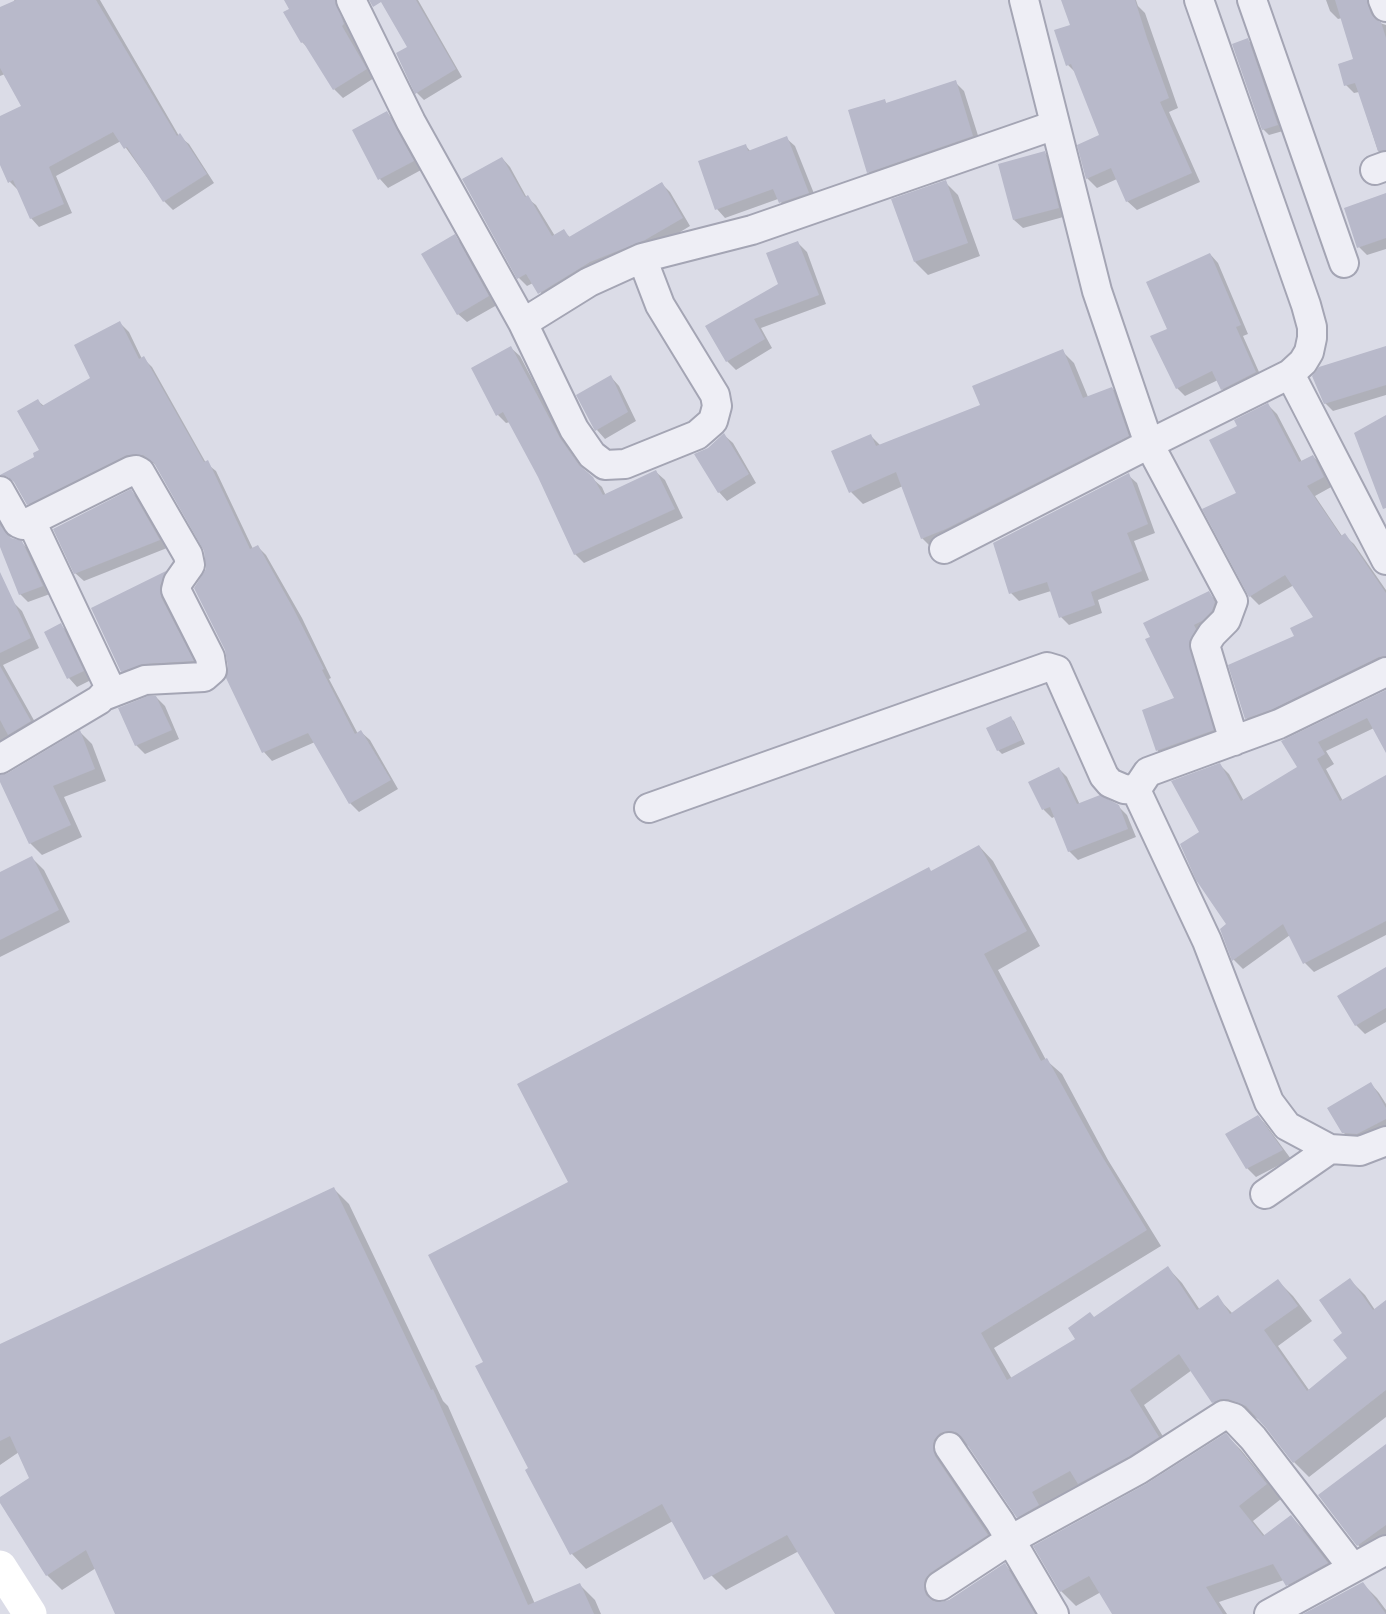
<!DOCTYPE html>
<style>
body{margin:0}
canvas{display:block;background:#dbdce7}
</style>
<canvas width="1386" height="1614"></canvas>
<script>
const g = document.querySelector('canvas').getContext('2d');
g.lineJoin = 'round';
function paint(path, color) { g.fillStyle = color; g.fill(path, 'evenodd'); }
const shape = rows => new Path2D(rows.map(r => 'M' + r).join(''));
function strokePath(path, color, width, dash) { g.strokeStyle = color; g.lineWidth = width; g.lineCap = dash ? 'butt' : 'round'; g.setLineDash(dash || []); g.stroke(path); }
const shadow = shape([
 [14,0,100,0,179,136,189,144,214,183,173,210,164,201,121,141,56,176,72,213,39,227,31,218,18,190,10,182,0,161,0,118,23,107,5,74,0,76,0,9,15,2],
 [286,0,333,0,374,78,343,98,334,89,310,50,302,42],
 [382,0,418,0,462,77,424,100,417,93,409,47],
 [1063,0,1136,0,1138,6,1145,13,1178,108,1169,112,1200,182,1137,210,1127,201,1117,179,1097,188,1087,178,1101,136,1076,73,1068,65,1072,26],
 [1326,0,1377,0,1375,16,1380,23,1386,25,1386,159,1378,151,1359,92,1354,93,1346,85,1355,60,1342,18,1338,19,1330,11],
 [1247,40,1254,46,1283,131,1269,135,1263,129],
 [955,82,964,91,981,145,877,181,868,172,884,100,887,104],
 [387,113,396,122,421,170,388,188,380,179],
 [786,138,795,146,817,201,789,211,778,199,725,218,717,209,746,146,751,152],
 [1045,153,1053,162,1067,216,1023,228,1014,220],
 [502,158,510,167,527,198,536,205,555,236,563,231,571,238,661,183,670,192,690,226,654,248,548,301,533,283,527,286,519,278],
 [945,182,958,195,980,256,928,275,915,262],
 [1386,195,1386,249,1367,255,1359,247],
 [454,236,463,245,497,305,467,322,458,314],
 [798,243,807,252,826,304,761,328,772,348,736,370,727,361,708,327,780,285],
 [1210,254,1218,263,1248,334,1243,336,1263,381,1230,397,1222,389,1218,380,1185,396,1177,388,1169,330],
 [120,323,129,332,142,359,143,358,152,367,206,463,216,471,253,549,258,547,266,555,302,618,331,678,329,679,358,734,361,732,370,740,398,789,359,812,350,803,315,742,272,761,264,752,228,678,230,668,208,569,206,551,157,466,153,463,137,463,36,512,28,504,36,457,41,450,38,401,44,406,92,378],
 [511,348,520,356,569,449,584,471,602,487,606,496,656,472,665,480,683,518,584,563,575,554,539,476,510,422,506,423,498,415],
 [1386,348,1386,395,1333,411,1325,403],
 [1062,351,1074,363,1088,397,1112,388,1124,400,1140,448,934,550,922,538,903,486,863,504,851,492,870,435,881,446,982,406],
 [611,377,619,386,636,421,605,439,597,430],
 [1268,405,1277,414,1302,462,1313,456,1322,466,1333,486,1315,496,1342,536,1344,535,1354,544,1386,590,1386,667,1255,727,1246,718,1297,637,1316,617,1294,585,1259,605,1250,596,1238,494,1238,426],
 [724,435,733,443,756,483,727,501,719,492,708,449],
 [1128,475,1137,483,1155,533,1134,541,1149,580,1098,600,1102,613,1069,625,1061,617,1051,591,1019,601,1011,593],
 [131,491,139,499,167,548,84,581,75,573],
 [0,520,10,539,22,543,30,551,50,594,28,602,20,594,0,544],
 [165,573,174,581,201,669,131,680,122,671,93,609],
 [1209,593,1217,602,1220,620,1221,739,1166,759,1158,751,1143,711,1176,699,1147,640],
 [12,601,22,611,39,648,3,665,40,731,0,756,0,607],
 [61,625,69,634,91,680,77,687,69,678,46,632],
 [1386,692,1386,750,1374,728,1326,751,1334,764,1326,769,1343,801,1386,776,1386,935,1314,972,1305,963,1290,935,1243,969,1234,960,1221,929,1228,925,1201,833,1220,765,1229,774,1244,801,1299,767,1283,742],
 [156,697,165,706,179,739,145,754,136,745],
 [1010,718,1014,721,1025,744,1002,754,998,750],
 [80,732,92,744,106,781,64,797,82,837,42,855,30,843,0,776,9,775],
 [1059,769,1067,777,1080,805,1118,806,1127,815,1136,837,1078,860,1069,851,1056,816,1052,818,1044,810,1030,782],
 [979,846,993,861,1040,946,998,970,1046,1060,1062,1074,1108,1160,1161,1246,994,1348,1012,1379,1078,1340,1094,1318,1168,1268,1182,1283,1200,1310,1217,1297,1233,1314,1278,1281,1293,1296,1312,1321,1278,1346,1309,1390,1349,1358,1344,1334,1350,1280,1365,1295,1375,1310,1386,1303,1386,1417,1309,1477,1294,1462,1261,1420,1244,1413,1228,1417,1213,1402,1192,1370,1144,1405,1173,1453,1033,1532,1018,1517,970,1446,964,1445,1002,1550,940,1594,938,1603,949,1601,1005,1565,1020,1580,1040,1614,837,1614,799,1551,726,1590,711,1575,673,1521,586,1569,572,1554,530,1469,485,1362,570,1182,932,872],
 [32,858,44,870,70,922,0,957,0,874],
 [1386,972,1386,1022,1365,1034,1356,1025,1339,996],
 [1371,1084,1379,1093,1386,1104,1386,1132,1352,1141,1343,1132],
 [1258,1116,1266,1125,1291,1159,1256,1177,1247,1168],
 [334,1189,349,1204,443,1401,448,1406,535,1604,580,1585,595,1600,601,1614,117,1614,96,1568,62,1590,47,1575,0,1500,31,1479,19,1452,0,1465,0,1345],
 [1226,1435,1241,1450,1281,1499,1253,1521,1265,1536,1291,1517,1306,1532,1342,1578,1302,1600,1284,1580,1219,1602,1227,1614,1114,1614,1101,1592,1076,1606,1061,1591,1147,1486],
 [1386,1446,1386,1551,1373,1560,1358,1545],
 [1362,1583,1377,1598,1386,1610,1386,1614,1306,1614]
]);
const building = shape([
 [16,0,96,0,177,136,180,133,207,174,163,202,127,147,124,149,113,132,49,167,64,204,30,219,13,180,8,183,0,165,0,116,21,106,0,68,0,7],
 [284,0,335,0,344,24,342,26,367,69,333,90,303,42,301,43,283,12,289,9],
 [369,0,416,0,456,69,415,94,396,53,407,47,381,2,373,7],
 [1061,0,1135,0,1147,38,1169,98,1160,102,1192,173,1126,202,1111,168,1086,179,1077,145,1099,135,1071,64,1066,66,1054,30,1070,25],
 [1335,0,1367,0,1371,14,1376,20,1381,22,1386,38,1386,150,1378,151,1355,83,1344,86,1338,64,1353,59],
 [1248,38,1278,125,1262,130,1232,44],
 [956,80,973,136,867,173,848,110,885,99,886,103],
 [387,111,414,161,378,180,352,130],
 [787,136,809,193,779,203,773,189,715,210,698,161,746,144,748,151],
 [1045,151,1059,208,1013,220,998,164],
 [502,157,525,197,528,195,552,236,564,229,569,237,662,182,683,218,645,240,590,262,538,294,526,274,517,279,462,179],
 [946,180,968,243,914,262,891,199],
 [1386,193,1386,238,1357,248,1344,208],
 [455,234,489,296,457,315,421,254],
 [798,241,819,295,754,319,765,339,726,362,705,326,778,284,766,253],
 [1210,253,1241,325,1236,327,1256,372,1221,390,1212,371,1176,389,1150,336,1167,329,1146,282],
 [120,321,139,359,144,356,204,462,208,460,250,549,258,545,293,608,324,669,322,670,355,734,361,730,391,780,349,804,308,733,262,753,226,678,228,667,225,650,194,588,206,569,204,551,154,463,143,455,127,455,27,505,14,482,8,477,0,475,34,457,33,453,39,450,17,411,38,399,42,406,90,378,74,345],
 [511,346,560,438,579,465,593,477,603,495,656,470,675,509,574,555,538,477,503,412,496,416,471,368],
 [1386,346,1386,385,1324,404,1312,376,1319,367],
 [1063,349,1083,398,1112,387,1129,436,946,529,921,539,896,472,849,493,831,451,871,434,876,446,980,405,972,386],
 [611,375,628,412,595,431,576,395],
 [1268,403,1299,462,1313,455,1324,477,1307,486,1341,536,1345,533,1386,593,1386,656,1379,657,1273,709,1245,719,1228,665,1294,636,1290,628,1313,617,1285,575,1249,597,1202,509,1236,493,1209,440,1237,426,1234,420],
 [1386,415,1386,508,1383,509,1354,433],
 [724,433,749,474,718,493,694,454,708,448],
 [1129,473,1148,524,1127,533,1142,571,1091,592,1095,605,1059,618,1047,582,1009,594,993,543],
 [131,489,160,540,74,574,53,529],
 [0,525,11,538,22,541,43,586,19,595,0,547],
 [166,571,160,586,161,597,194,661,144,664,121,672,91,608],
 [0,572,31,638,0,653],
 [1209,591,1215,602,1212,611,1202,621,1194,625,1196,629,1189,643,1214,730,1156,751,1142,710,1174,698,1145,639,1150,637,1143,623],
 [61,623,84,671,67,679,44,632],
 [0,666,31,721,8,735,0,720],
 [1386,690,1386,753,1367,718,1318,742,1325,754,1317,759,1340,801,1386,775,1386,921,1303,964,1283,924,1232,961,1220,929,1226,924,1196,880,1180,844,1199,832,1171,781,1220,763,1241,801,1297,767,1281,741],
 [148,696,156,696,172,730,135,746,118,708],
 [1011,716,1022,740,997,751,986,728],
 [80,730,95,769,53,786,71,825,29,844,0,782,0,775,8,773],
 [1059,767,1077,804,1100,795,1119,805,1128,829,1068,852,1050,807,1042,810,1028,782],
 [979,845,1027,931,984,954,1041,1061,1047,1058,1094,1143,1147,1230,981,1333,1007,1380,1075,1339,1068,1328,1090,1312,1094,1317,1168,1266,1197,1310,1218,1295,1230,1314,1278,1279,1298,1306,1264,1330,1307,1391,1347,1358,1333,1340,1342,1333,1319,1300,1350,1278,1373,1310,1386,1300,1386,1390,1293,1463,1266,1428,1246,1406,1228,1399,1221,1399,1212,1403,1179,1354,1130,1390,1159,1437,1130,1456,1078,1484,1070,1471,1032,1492,1039,1505,1017,1518,962,1437,956,1432,948,1431,940,1433,934,1440,933,1448,935,1456,988,1535,930,1573,925,1579,924,1586,926,1595,933,1601,940,1602,949,1600,1005,1563,1035,1614,835,1614,787,1535,704,1580,662,1504,570,1555,525,1470,528,1468,475,1366,483,1362,428,1255,568,1182,517,1084,929,867,931,871],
 [32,856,59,910,0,940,0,872],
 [1386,967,1386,1008,1355,1026,1337,996],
 [1371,1082,1386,1108,1386,1119,1357,1134,1342,1133,1327,1108],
 [1258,1115,1283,1150,1246,1169,1225,1134],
 [334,1187,431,1390,433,1389,528,1605,580,1583,594,1614,115,1614,86,1550,46,1576,0,1503,0,1497,29,1478,10,1436,0,1441,0,1344],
 [1226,1433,1267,1484,1239,1506,1263,1536,1291,1515,1328,1563,1286,1586,1273,1564,1206,1587,1223,1614,1112,1614,1089,1576,1060,1592,1033,1546,1146,1484],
 [1386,1444,1386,1525,1357,1546,1318,1495],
 [1363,1582,1386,1614,1303,1614]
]);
const minor = shape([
 [351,0,411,122,523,323,574,429,592,455,605,465,625,464,697,435,713,421,717,406,715,395,660,305,642,258,589,282,523,323],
 [1024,0,1097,291,1149,444,1290,374,1386,560],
 [1199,0,1306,305,1312,327,1312,338,1309,352,1303,362,1290,374],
 [1252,0,1344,263],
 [1383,0,1386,7],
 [1375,170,1386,166],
 [642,258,752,230,1055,125],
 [0,491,18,523,23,525,131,471,136,470,140,472,188,555,190,565,178,582,176,590,210,657,212,670,204,677,145,680,106,695],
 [944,549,1149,444,1233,601,1226,620,1212,634,1205,645,1234,741],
 [1386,672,1279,724,1148,772,1136,790,1207,941,1269,1102,1287,1126,1330,1149,1360,1151,1386,1141],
 [0,759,99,700,110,688,31,521],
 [649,808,1047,667,1057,670,1104,776,1110,783,1124,789,1136,790],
 [1265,1194,1330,1149],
 [949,1447,1000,1522,1054,1614],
 [940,1586,1010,1540,1138,1470,1224,1415,1234,1418,1253,1438,1353,1568],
 [1269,1614,1386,1550]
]);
const secondary = shape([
 [0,1567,30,1614]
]);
paint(shadow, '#0003');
paint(building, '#b8b9ca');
strokePath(minor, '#a4a5b4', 32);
strokePath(minor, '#eeeef5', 28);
strokePath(secondary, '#fff', 33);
</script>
